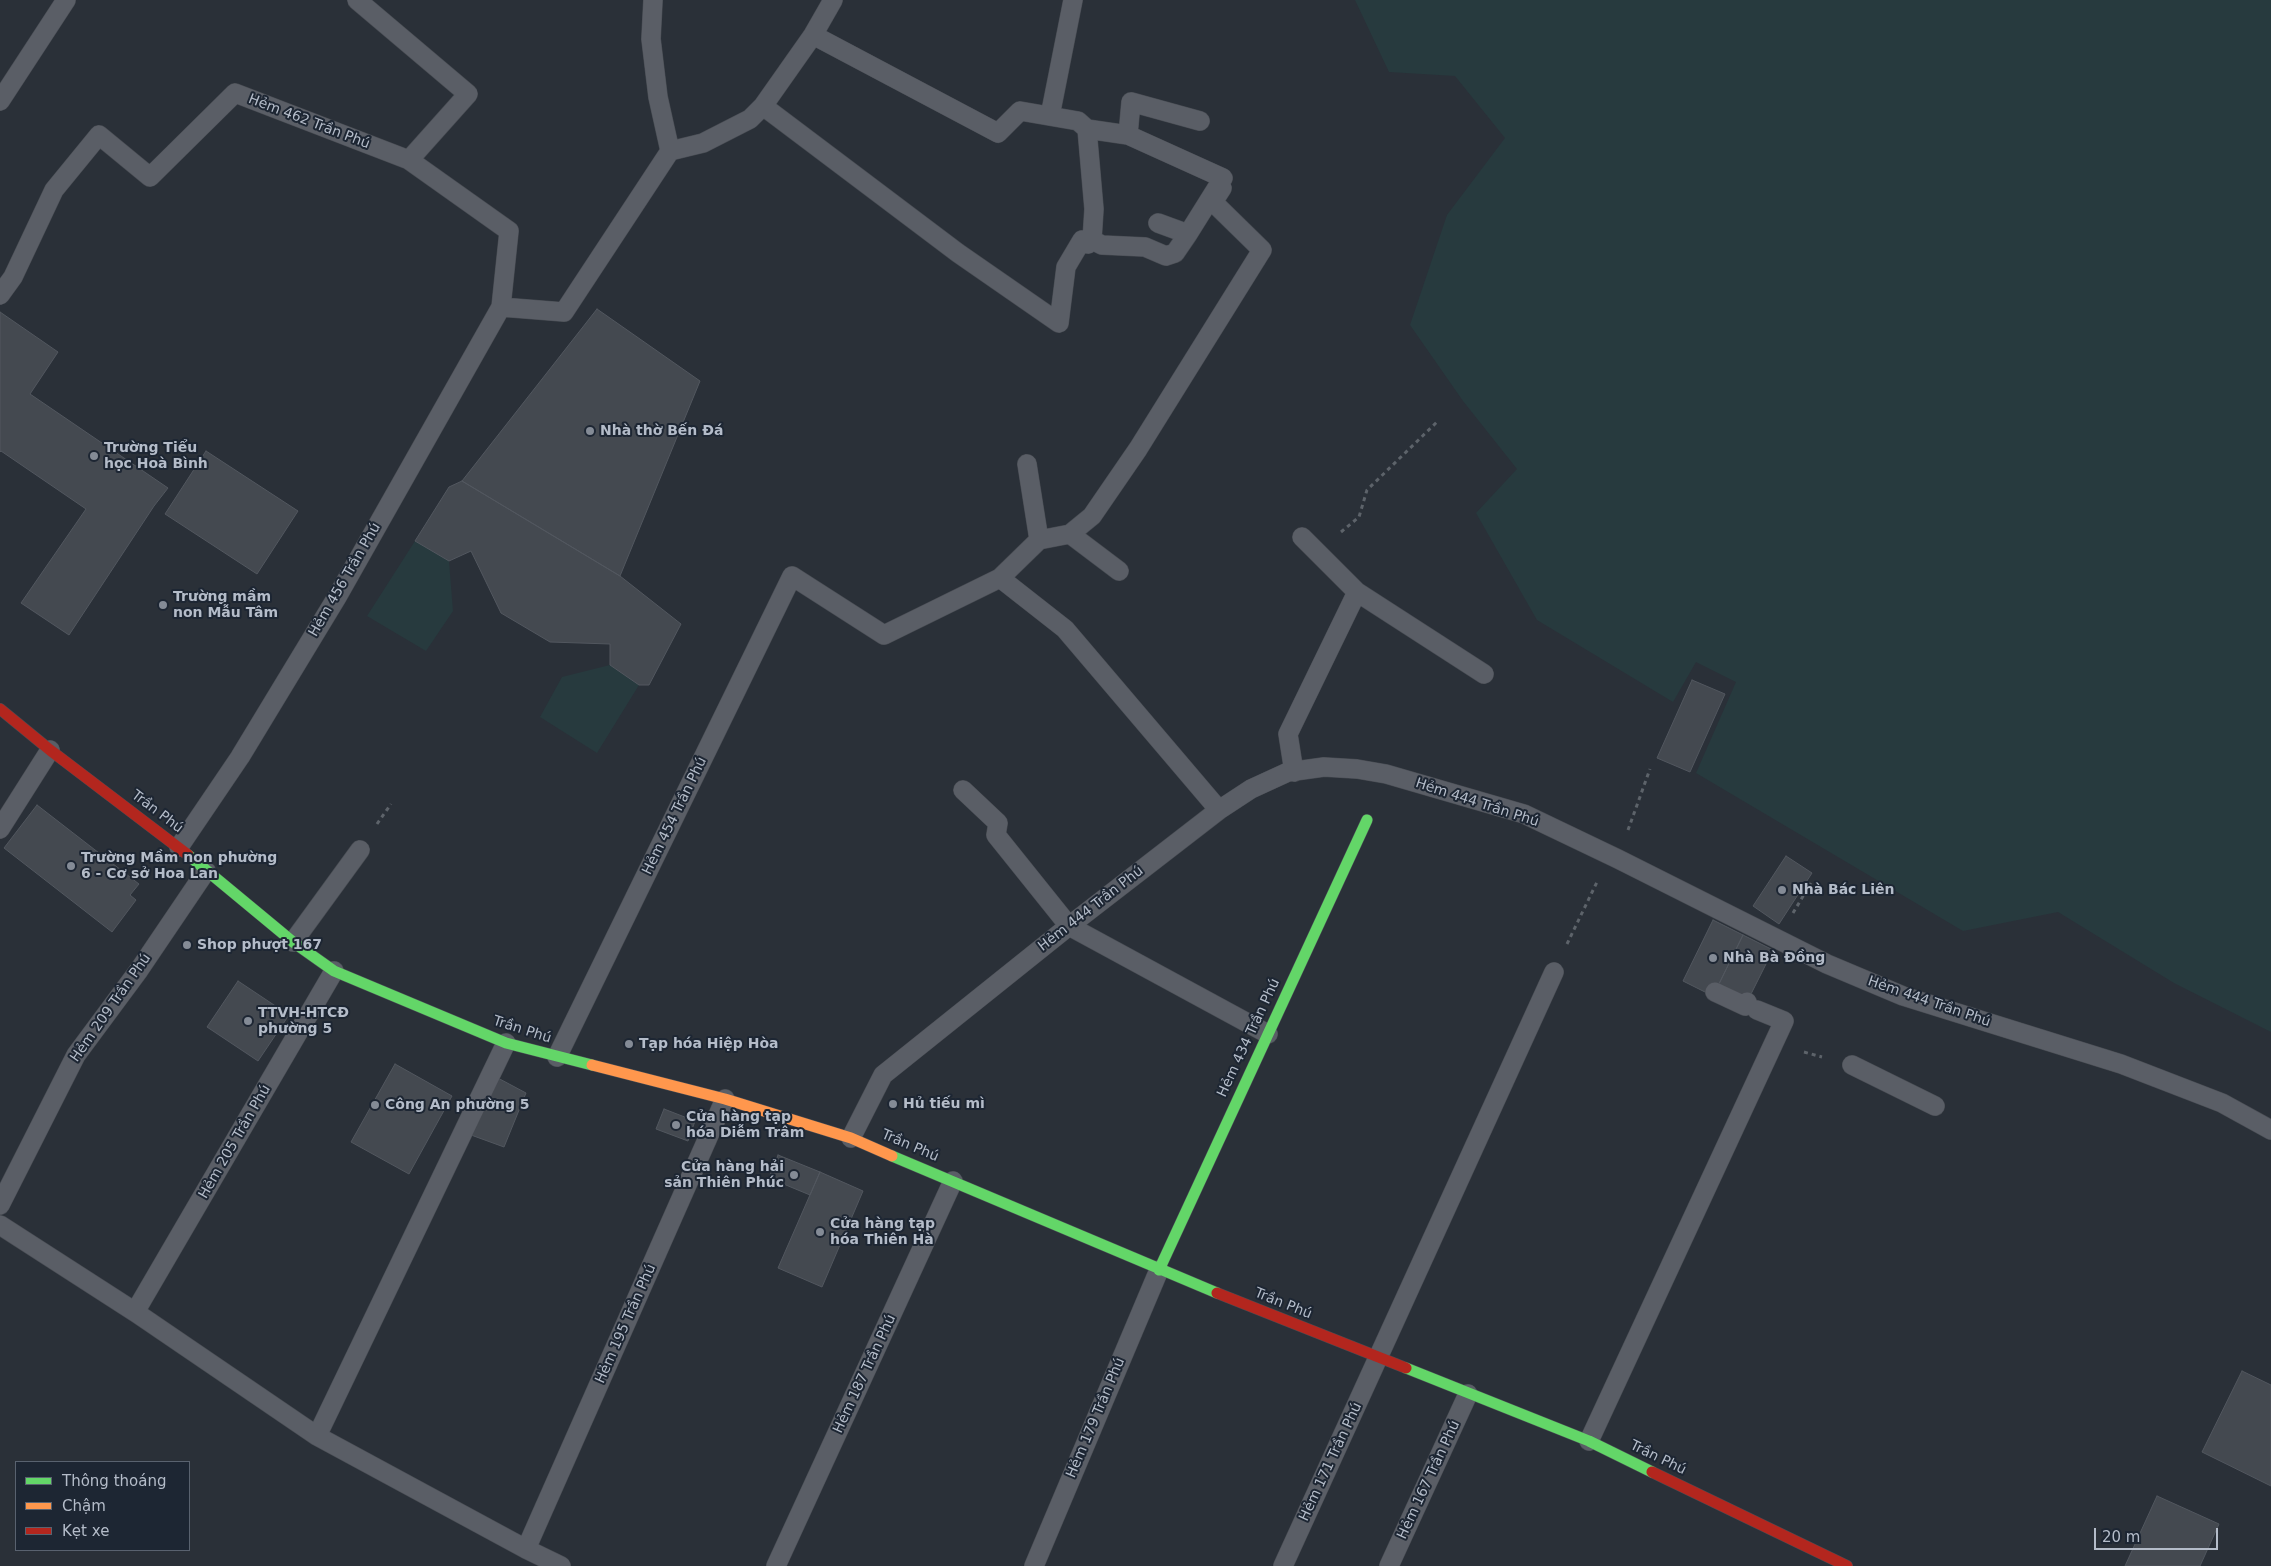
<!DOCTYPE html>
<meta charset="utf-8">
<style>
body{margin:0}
#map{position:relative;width:2271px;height:1566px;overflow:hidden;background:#2a3038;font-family:"DejaVu Sans",sans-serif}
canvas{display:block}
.legend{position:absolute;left:15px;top:1461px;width:175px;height:90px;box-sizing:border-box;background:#1d2633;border:1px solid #59626f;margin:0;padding:6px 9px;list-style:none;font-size:15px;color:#b4bcc9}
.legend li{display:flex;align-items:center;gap:10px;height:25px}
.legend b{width:25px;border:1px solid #59626f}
.scale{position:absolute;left:2094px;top:1528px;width:124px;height:22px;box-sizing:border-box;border:2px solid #b4bcc9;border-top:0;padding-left:6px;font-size:15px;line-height:18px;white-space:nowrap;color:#b4bcc9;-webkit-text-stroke:4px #1d2633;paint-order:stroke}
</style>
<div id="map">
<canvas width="2271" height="1566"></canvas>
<ul class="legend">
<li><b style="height:6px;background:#63d668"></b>Thông thoáng</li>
<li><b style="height:6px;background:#ff974d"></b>Chậm</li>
<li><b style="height:6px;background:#b3261e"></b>Kẹt xe</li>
</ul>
<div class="scale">20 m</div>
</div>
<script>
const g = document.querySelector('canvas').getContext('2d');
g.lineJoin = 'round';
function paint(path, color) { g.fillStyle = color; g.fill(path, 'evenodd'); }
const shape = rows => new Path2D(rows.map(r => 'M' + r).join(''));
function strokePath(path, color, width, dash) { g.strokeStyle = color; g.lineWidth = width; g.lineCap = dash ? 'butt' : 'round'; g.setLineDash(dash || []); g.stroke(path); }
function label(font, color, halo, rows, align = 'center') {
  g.font = font + ' "DejaVu Sans",sans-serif'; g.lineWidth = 4; g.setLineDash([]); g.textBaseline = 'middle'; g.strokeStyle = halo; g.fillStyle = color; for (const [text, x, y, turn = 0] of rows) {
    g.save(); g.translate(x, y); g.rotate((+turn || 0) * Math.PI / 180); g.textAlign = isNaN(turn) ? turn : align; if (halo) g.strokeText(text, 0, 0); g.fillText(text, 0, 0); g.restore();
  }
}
const green = shape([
 [1355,0,2271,0,2271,1032,2174,983,2058,912,1963,931,1696,773,1736,682,1696,662,1673,702,1537,620,1476,513,1517,469,1463,401,1410,325,1447,215,1505,138,1455,76,1389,72],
 [415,541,449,561,453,611,426,651,367,616],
 [610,665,639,685,597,753,540,717,562,677]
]);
const building = shape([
 [597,309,700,381,620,576,462,481,597,309],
 [0,312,58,352,30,394,168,488,154,506,69,635,21,603,86,509,1,451,0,452,0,312],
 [206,451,298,511,257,574,165,514,206,451],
 [462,481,620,576,681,624,649,685,639,685,610,665,610,644,550,642,501,613,471,551,449,561,415,541,449,487,462,481],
 [1692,680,1725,694,1690,772,1657,758,1692,680],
 [37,805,139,884,130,895,136,900,112,932,4,848,37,805],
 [1786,856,1812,873,1779,924,1753,906,1786,856],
 [1713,920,1743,935,1713,996,1683,981,1713,920],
 [1743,935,1773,950,1747,1002,1717,988,1743,935],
 [238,981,289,1015,258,1061,207,1027,238,981],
 [395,1064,452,1096,409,1174,351,1142,395,1064],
 [496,1077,526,1093,504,1147,471,1135,496,1077],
 [664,1109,695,1121,688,1141,656,1129,664,1109],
 [778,1155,820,1172,810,1195,769,1178,778,1155],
 [820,1172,863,1191,822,1287,778,1268,820,1172],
 [2242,1371,2271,1385,2271,1486,2202,1452,2242,1371],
 [2157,1496,2219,1524,2200,1566,2125,1566,2157,1496]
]);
const path = shape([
 [1341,532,1359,517,1367,490,1439,420],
 [377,824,391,804],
 [1628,830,1650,769],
 [1793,913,1811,883],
 [1567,944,1597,882],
 [1804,1052,1822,1057]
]);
const lane = shape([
 [357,0,468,94,409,160],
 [653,0,651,39,658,97,670,151],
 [813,35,998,133,1020,111,1078,121,1087,129,1128,135,1223,178,1188,234,1158,223],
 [0,101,66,0],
 [763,106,958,253,1059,323,1066,267,1082,240,1088,244,1092,240],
 [1050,116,1073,0],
 [1087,129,1094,209,1092,240,1102,245,1145,247,1166,256,1175,253,1188,234],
 [1128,135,1131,102,1200,121],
 [0,295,13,277,54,190,99,135,150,177,235,93,409,160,509,231,501,307,337,597,240,757,179,847],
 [501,307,564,312,670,151,703,143,750,119,763,106,813,35,833,0],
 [1027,464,1039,540],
 [1070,534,1119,571],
 [1302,537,1357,592,1484,674],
 [1000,578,1039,540,1070,534,1092,516,1138,449,1262,250,1213,202,1222,188],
 [1294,772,1288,734,1357,592],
 [963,790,998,823,996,835,1069,926,1268,1034],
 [0,829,50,750],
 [293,942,360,850],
 [1715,992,1745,1006,1747,1002],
 [557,1057,792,576,884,635,1000,578,1065,629,1219,810],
 [1852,1065,1935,1106],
 [851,1138,883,1075,1069,926,1219,810,1251,789,1288,772,1324,767,1357,769,1386,774,1524,814,1618,859,1827,964,1903,996,2121,1064,2222,1103,2271,1130],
 [0,1205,76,1055,139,970,206,871],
 [0,1225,135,1312,317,1436,526,1549,561,1566],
 [135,1312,334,971],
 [317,1436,506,1043],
 [1589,1441,1784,1021,1757,1010],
 [526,1549,725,1099],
 [776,1566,953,1181],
 [1034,1566,1159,1270],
 [1283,1566,1554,972],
 [1389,1566,1468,1394]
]);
const fast = shape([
 [188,855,293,942,334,971,506,1043,592,1065],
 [892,1156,1217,1293],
 [1159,1270,1367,820],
 [1406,1368,1589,1441,1652,1472]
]);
const slow = shape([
 [592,1065,725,1099,851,1138,892,1156]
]);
const jam = shape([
 [0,709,50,750,188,855],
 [1217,1293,1406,1368],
 [1652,1472,1847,1566]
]);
const markers = [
 [590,431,5,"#848b96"],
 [94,456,5,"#848b96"],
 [163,605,5,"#848b96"],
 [71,866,5,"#848b96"],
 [1782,890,5,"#848b96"],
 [187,945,5,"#848b96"],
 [1713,958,5,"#848b96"],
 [248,1021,5,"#848b96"],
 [629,1044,5,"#848b96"],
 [893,1104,5,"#848b96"],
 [375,1105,5,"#848b96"],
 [676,1125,5,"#848b96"],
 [794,1175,5,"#848b96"],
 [820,1232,5,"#848b96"]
];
const streetNames = [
 ["Hẻm 462 Trần Phú",309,122,21],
 ["Hẻm 456 Trần Phú",345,580,-60],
 ["Hẻm 444 Trần Phú",1477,803,18],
 ["Trần Phú",157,812,37],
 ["Hẻm 454 Trần Phú",675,816,-64],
 ["Hẻm 444 Trần Phú",1091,909,-38],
 ["Hẻm 444 Trần Phú",1929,1002,19],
 ["Hẻm 209 Trần Phú",111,1008,-55],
 ["Trần Phú",522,1030,18],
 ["Hẻm 434 Trần Phú",1249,1038,-65],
 ["Hẻm 205 Trần Phú",235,1142,-60],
 ["Trần Phú",910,1146,23],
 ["Trần Phú",1283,1304,22],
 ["Hẻm 195 Trần Phú",626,1324,-66],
 ["Hẻm 187 Trần Phú",865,1374,-65],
 ["Hẻm 179 Trần Phú",1096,1418,-67],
 ["Trần Phú",1658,1458,26],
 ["Hẻm 171 Trần Phú",1331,1462,-65],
 ["Hẻm 167 Trần Phú",1429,1480,-65]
];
const poiNames = [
 ["Nhà thờ Bến Đá",600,431],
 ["Trường Tiểu",104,448],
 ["học Hoà Bình",104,464],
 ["Trường mầm",173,597],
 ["non Mẫu Tâm",173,613],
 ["Trường Mầm non phường",81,858],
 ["6 - Cơ sở Hoa Lan",81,874],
 ["Nhà Bác Liên",1792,890],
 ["Shop phượt 167",197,945],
 ["Nhà Bà Đồng",1723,958],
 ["TTVH-HTCĐ",258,1013],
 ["phường 5",258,1029],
 ["Tạp hóa Hiệp Hòa",639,1044],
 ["Hủ tiếu mì",903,1104],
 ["Công An phường 5",385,1105],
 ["Cửa hàng tạp",686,1117],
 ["hóa Diễm Trâm",686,1133],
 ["Cửa hàng hải",784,1167,"right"],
 ["sản Thiên Phúc",784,1183,"right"],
 ["Cửa hàng tạp",830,1224],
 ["hóa Thiên Hà",830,1240]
];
paint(green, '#273a3e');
paint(building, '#444950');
strokePath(building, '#52575f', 1);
strokePath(lane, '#484c53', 20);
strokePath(fast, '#484c53', 12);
strokePath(slow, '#484c53', 12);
strokePath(jam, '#484c53', 12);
strokePath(path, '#5d636a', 3, [4, 4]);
strokePath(lane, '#5a5e66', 19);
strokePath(fast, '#63d668', 11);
strokePath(slow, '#ff974d', 11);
strokePath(jam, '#b3261e', 11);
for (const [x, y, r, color] of markers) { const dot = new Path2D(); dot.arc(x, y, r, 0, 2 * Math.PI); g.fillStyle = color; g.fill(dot); strokePath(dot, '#1d2633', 2); }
label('14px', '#b4bcc9', '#1d2633', streetNames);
label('bold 14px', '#b4bcc9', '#1d2633', poiNames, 'left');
</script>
